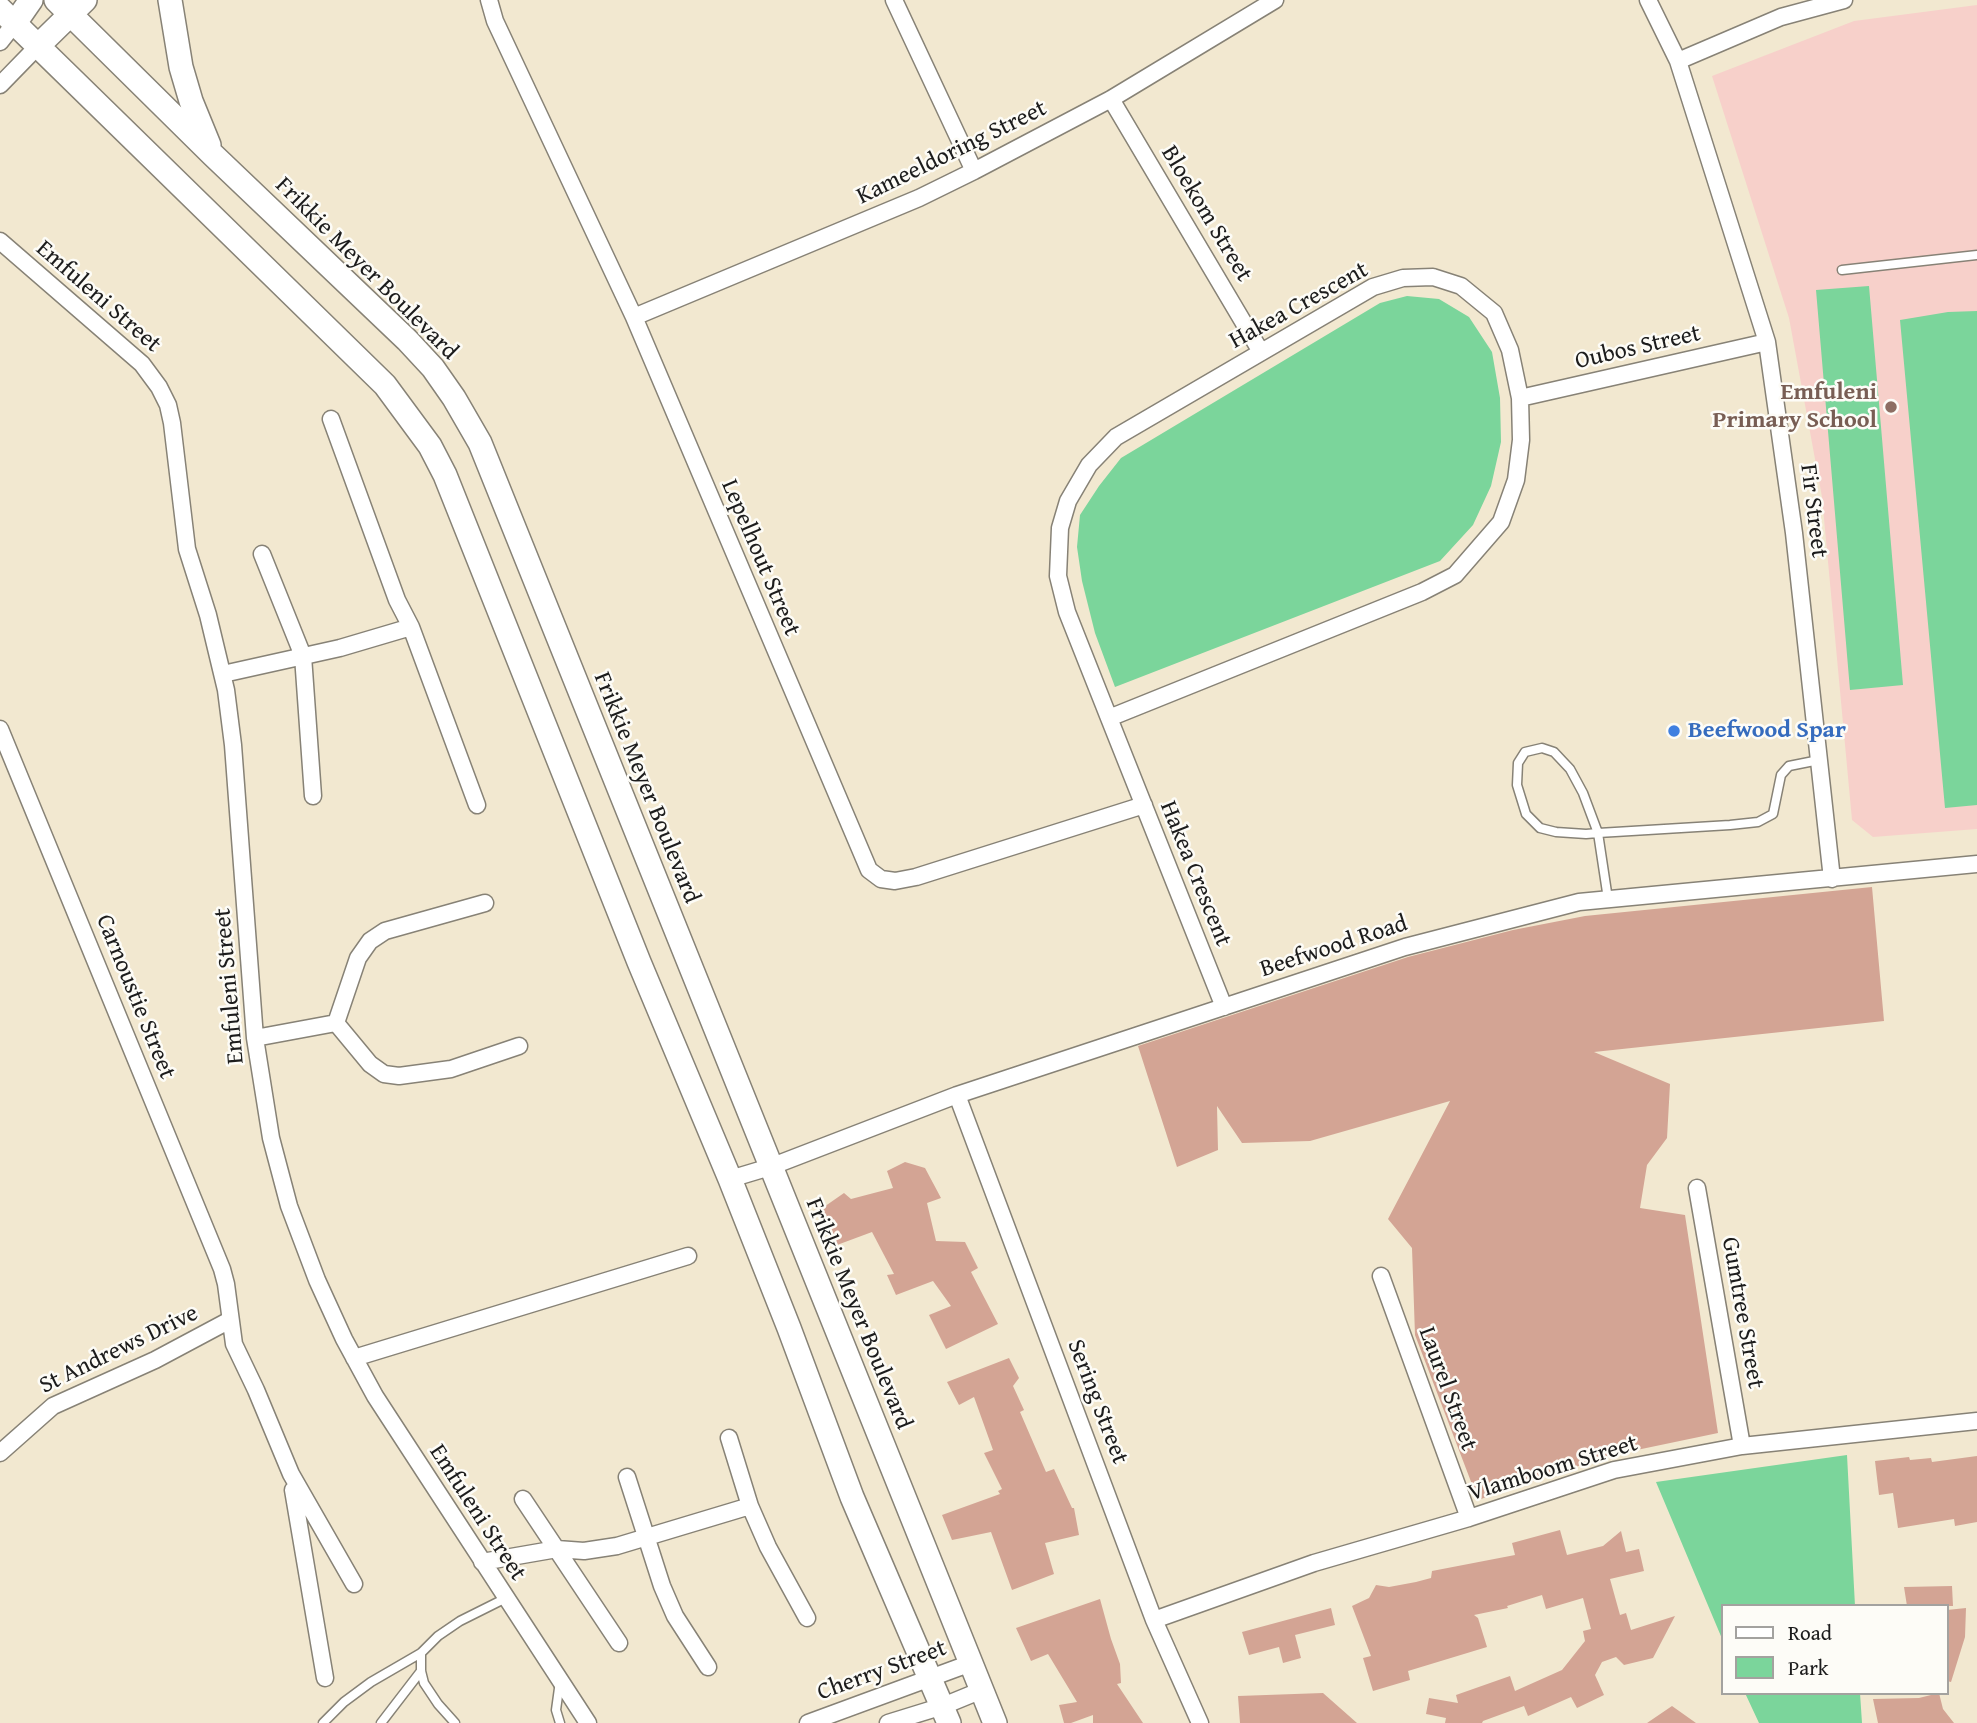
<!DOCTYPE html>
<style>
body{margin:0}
#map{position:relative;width:1977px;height:1723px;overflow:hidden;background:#f2e8d0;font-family:"Gentium Book Plus",serif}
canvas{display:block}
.legend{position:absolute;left:1721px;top:1604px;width:228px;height:91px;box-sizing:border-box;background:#fdfcf7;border:2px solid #a3a29f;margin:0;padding:9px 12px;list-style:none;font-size:21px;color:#1c1c1c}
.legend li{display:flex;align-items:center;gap:14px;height:35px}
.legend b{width:35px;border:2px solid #a3a29f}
</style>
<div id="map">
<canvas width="1977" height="1723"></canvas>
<ul class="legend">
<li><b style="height:9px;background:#fff"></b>Road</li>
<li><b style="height:19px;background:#7bd59b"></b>Park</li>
</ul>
</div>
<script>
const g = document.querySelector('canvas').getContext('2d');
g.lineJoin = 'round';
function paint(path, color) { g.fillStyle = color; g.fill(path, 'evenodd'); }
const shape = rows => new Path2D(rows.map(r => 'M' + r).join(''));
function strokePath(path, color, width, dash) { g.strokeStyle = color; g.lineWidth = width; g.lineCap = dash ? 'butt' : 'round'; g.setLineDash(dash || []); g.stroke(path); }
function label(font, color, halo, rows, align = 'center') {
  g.font = font + ' "Gentium Book Plus",serif'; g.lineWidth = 5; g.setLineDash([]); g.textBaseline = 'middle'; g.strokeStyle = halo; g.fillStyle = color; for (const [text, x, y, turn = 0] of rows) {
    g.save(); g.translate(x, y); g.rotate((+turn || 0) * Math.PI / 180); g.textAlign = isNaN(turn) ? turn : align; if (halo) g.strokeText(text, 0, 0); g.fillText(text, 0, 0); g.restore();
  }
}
const built = shape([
 [1977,5,1977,829,1873,837,1852,820,1822,497,1789,318,1712,76,1854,21]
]);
const green = shape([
 [1869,286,1903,685,1850,690,1816,290],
 [1407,296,1439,299,1469,317,1492,352,1500,398,1501,442,1491,486,1473,525,1440,561,1115,687,1095,633,1082,581,1077,547,1080,515,1099,486,1121,458,1380,303],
 [1977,311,1977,805,1945,808,1900,320,1948,312],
 [1847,1455,1855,1606,1723,1606,1723,1641,1656,1482],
 [1745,1693,1860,1693,1862,1723,1759,1723]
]);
const building = shape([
 [1872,887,1884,1021,1594,1052,1670,1084,1667,1138,1647,1165,1640,1208,1685,1215,1718,1433,1608,1456,1478,1500,1415,1335,1412,1248,1388,1219,1450,1101,1310,1141,1242,1143,1217,1106,1218,1150,1177,1167,1138,1046,1408,957,1513,930,1585,916],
 [905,1162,925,1168,941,1198,927,1203,936,1241,965,1242,978,1268,971,1272,998,1324,946,1349,929,1315,951,1306,933,1281,896,1295,887,1275,894,1274,872,1232,837,1245,821,1209,844,1193,851,1199,893,1188,887,1171],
 [1009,1358,1019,1378,1013,1386,1024,1410,1020,1412,1046,1472,1054,1469,1072,1508,1074,1508,1079,1535,1045,1543,1054,1574,1012,1590,991,1532,952,1540,942,1515,1000,1494,998,1491,1002,1489,984,1453,993,1450,974,1397,959,1405,947,1382],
 [1977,1456,1977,1522,1955,1526,1954,1519,1898,1528,1893,1493,1879,1495,1875,1461,1909,1457,1910,1460,1931,1458,1932,1462],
 [1560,1530,1567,1555,1603,1546,1621,1531,1626,1552,1639,1549,1644,1571,1610,1579,1620,1615,1626,1613,1631,1630,1675,1616,1653,1658,1624,1665,1616,1657,1602,1662,1595,1675,1604,1695,1577,1708,1571,1697,1528,1716,1524,1706,1483,1721,1482,1723,1445,1723,1446,1718,1426,1714,1429,1698,1458,1703,1456,1695,1510,1676,1515,1691,1562,1670,1585,1641,1583,1631,1591,1629,1583,1598,1546,1609,1542,1595,1507,1606,1508,1608,1474,1615,1478,1618,1487,1647,1408,1671,1410,1680,1373,1691,1363,1658,1371,1656,1352,1606,1369,1598,1376,1585,1389,1587,1416,1582,1431,1578,1432,1571,1515,1555,1512,1543],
 [1952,1586,1953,1606,1907,1606,1904,1587],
 [1100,1599,1111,1639,1120,1664,1121,1683,1117,1684,1143,1723,1093,1723,1093,1715,1071,1723,1064,1723,1059,1705,1077,1702,1048,1654,1031,1661,1016,1628],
 [1331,1608,1335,1625,1295,1635,1301,1658,1283,1663,1279,1647,1249,1655,1242,1632],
 [1966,1608,1965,1637,1951,1682,1947,1681,1947,1610],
 [1323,1693,1357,1723,1240,1723,1238,1696],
 [1939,1693,1943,1709,1954,1723,1878,1723,1873,1699,1919,1698],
 [1672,1706,1696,1723,1647,1723]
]);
const lane = shape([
 [1842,270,1977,255],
 [1608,899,1598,833,1583,793,1570,769,1554,752,1542,748,1525,752,1518,763,1517,785,1526,814,1540,828,1556,832,1586,834,1598,833,1615,832,1730,825,1758,822,1773,814,1781,775,1789,766,1819,760],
 [421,1653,421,1671,424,1683,438,1704,455,1723],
 [323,1723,344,1702,371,1682,421,1653,438,1636,460,1621,506,1598],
 [381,1723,421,1671],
 [560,1723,556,1710,560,1681]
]);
const street = shape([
 [489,0,495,21,634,317,869,870,881,879,895,881,916,877,1144,805],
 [894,0,974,171],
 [1648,0,1678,61,1767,342,1794,533,1832,879],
 [0,42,15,23],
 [1678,61,1781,17,1844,0],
 [0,85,38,46],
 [1111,99,1261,352],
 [0,241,142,364,159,387,168,405,172,423,187,549,208,615,226,690,233,745,255,1038,271,1138,289,1206,317,1280,344,1339,375,1396,588,1723],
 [1433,277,1461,286,1494,313,1510,350,1520,398,1521,440,1516,480,1501,522,1455,575,1422,592,1109,718,1067,612,1058,576,1060,528,1068,501,1089,465,1116,437,1373,287,1403,278,1433,277],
 [634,317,919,198,974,171,1111,99,1275,0],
 [1520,398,1767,342],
 [331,419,397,600,411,627,477,805],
 [262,554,303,656,313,796],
 [223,674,340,648,411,627],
 [1109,718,1224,1007],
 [0,729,222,1269,226,1284,234,1344,256,1390,291,1474,354,1584],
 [336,1023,358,958,370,941,385,931,485,903],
 [255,1038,336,1023,370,1064,384,1074,399,1076,451,1069,519,1046],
 [957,1095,1154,1620,1200,1723],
 [730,1179,770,1167,957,1095,1405,947,1579,902,1977,864],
 [1697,1188,1742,1446],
 [1381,1276,1469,1518],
 [354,1358,688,1256],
 [729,1438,750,1506,768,1547,807,1618],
 [0,1453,53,1406,155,1360,230,1320],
 [627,1477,662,1586,675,1616,708,1667],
 [293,1490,325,1678],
 [523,1499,619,1643],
 [482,1562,557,1549,584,1551,617,1546,750,1506],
 [1154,1620,1314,1563,1469,1518,1614,1470,1742,1446,1977,1421],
 [808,1723,971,1663],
 [888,1723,943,1706,982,1690]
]);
const secondary = shape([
 [56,0,213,155,407,340,433,368,454,398,480,443,995,1723],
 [170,0,181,67,191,101,209,145],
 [0,9,385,385,430,446,445,475,639,962,730,1179,789,1328,852,1497,949,1723],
 [15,23,31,0],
 [38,46,85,0]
]);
const markers = [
 [1891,407,7,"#8d6e63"],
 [1674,731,7,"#3f7fe0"]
];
const streetNames = [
 ["Kameeldoring Street",952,153,-26],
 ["Bloekom Street",1206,214,59],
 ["Frikkie Meyer Boulevard",366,269,45],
 ["Emfuleni Street",98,297,41],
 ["Hakea Crescent",1299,306,-29],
 ["Oubos Street",1638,348,-13],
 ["Fir Street",1813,511,83],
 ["Lepelhout Street",760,558,67],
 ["Frikkie Meyer Boulevard",646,788,68],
 ["Hakea Crescent",1195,874,68],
 ["Beefwood Road",1334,947,-18],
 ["Emfuleni Street",230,986,-95],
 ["Carnoustie Street",135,997,68],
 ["Gumtree Street",1742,1313,80],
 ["Frikkie Meyer Boulevard",858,1314,68],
 ["St Andrews Drive",119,1350,-26],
 ["Laurel Street",1447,1389,70],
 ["Sering Street",1097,1402,69],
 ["Vlamboom Street",1553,1469,-17],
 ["Emfuleni Street",477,1513,57],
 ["Cherry Street",882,1671,-20]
];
const educationNames = [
 ["Emfuleni",1877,393],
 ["Primary School",1877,421]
];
const shopNames = [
 ["Beefwood Spar",1688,731]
];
paint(built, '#f7d0ca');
paint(green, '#7bd59b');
paint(building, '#d3a494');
strokePath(lane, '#878276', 11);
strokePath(street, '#878276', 19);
strokePath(secondary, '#878276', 26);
strokePath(lane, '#fff', 8);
strokePath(street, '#fff', 16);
strokePath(secondary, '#fff', 23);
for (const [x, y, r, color] of markers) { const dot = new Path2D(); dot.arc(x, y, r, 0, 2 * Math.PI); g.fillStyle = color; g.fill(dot); strokePath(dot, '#fdfcf7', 2.5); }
label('24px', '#1c1c1c', '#fdfcf7', streetNames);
label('bold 24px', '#785e54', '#fdfcf7', educationNames, 'right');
label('bold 24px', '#366cbe', '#fdfcf7', shopNames, 'left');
</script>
